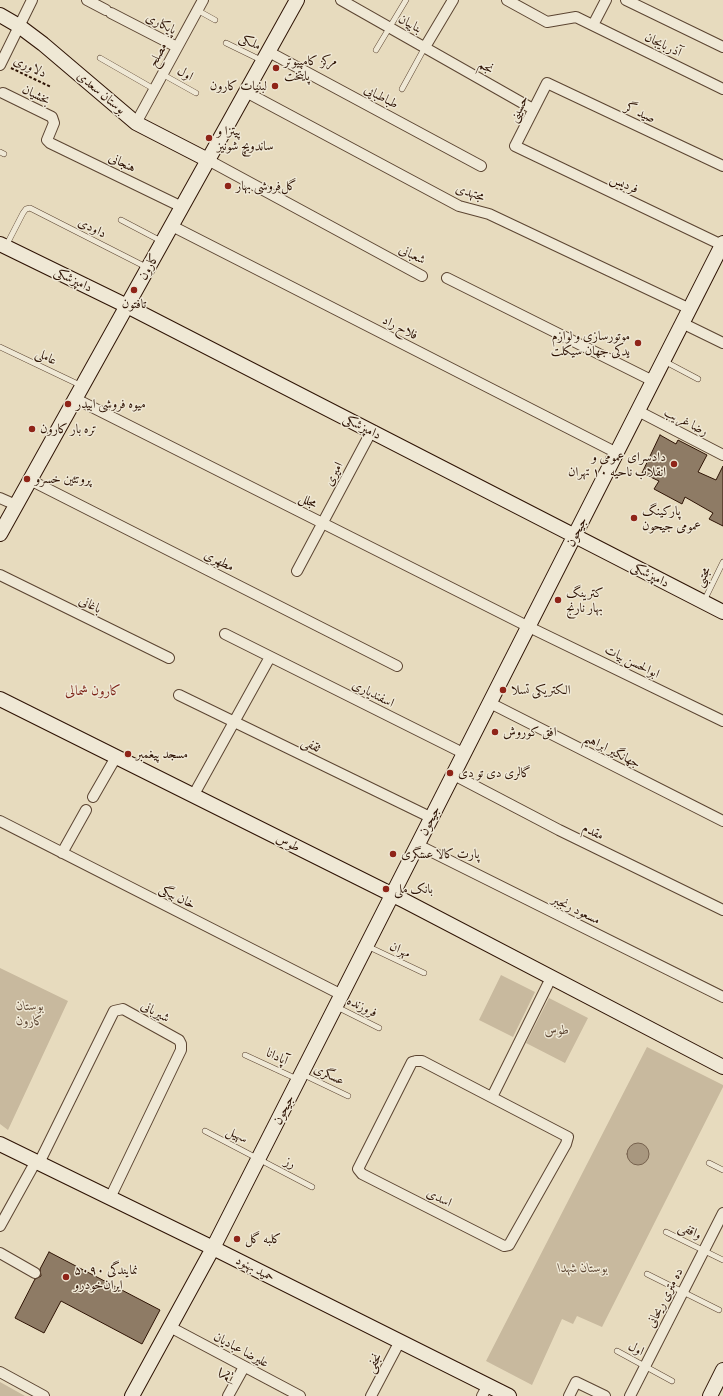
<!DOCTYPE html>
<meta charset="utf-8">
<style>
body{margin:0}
canvas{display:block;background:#e7dbbe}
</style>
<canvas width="723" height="1396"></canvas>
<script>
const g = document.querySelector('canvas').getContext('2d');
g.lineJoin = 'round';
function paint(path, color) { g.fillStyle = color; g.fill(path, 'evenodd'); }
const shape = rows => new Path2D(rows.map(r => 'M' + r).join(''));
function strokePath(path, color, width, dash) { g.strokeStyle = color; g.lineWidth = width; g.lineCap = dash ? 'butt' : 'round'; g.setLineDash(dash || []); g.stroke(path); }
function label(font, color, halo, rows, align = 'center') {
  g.font = font + ' "EB Garamond",Amiri,serif'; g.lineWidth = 3; g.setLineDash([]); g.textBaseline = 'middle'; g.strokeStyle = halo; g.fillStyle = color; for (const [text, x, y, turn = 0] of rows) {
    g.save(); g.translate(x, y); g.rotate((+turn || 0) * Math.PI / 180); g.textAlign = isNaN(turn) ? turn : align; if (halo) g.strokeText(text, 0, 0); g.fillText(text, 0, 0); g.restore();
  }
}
const green = shape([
 [0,968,68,1001,8,1130,0,1124],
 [501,975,535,992,513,1037,479,1020],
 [549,998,588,1018,565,1063,526,1043],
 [647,1047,723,1085,723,1087,602,1327,577,1316,573,1324,562,1319,532,1385,486,1361],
 [0,1382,25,1396,0,1396]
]);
const water = shape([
 '627 1154a11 11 0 1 1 22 0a11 11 0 1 1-22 0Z'
]);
const building = shape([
 [660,435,676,444,678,440,707,455,698,472,716,480,723,466,723,526,709,519,713,513,685,497,682,504,654,489,659,481,642,473,660,435],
 [49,1252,160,1310,142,1344,61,1301,44,1333,15,1318,35,1279,41,1276,40,1269,49,1252]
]);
const path = shape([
 [11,68,51,87]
]);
const lane = shape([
 [197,10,215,20],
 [226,43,263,61],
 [376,50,406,0],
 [100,58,154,89],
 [162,74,196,93],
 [402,89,425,47],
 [0,152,4,154],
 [121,220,161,241],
 [6,246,23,213,26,209,30,208,148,268],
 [0,347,82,386],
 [664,361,698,379],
 [704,601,723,562],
 [367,946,424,973],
 [337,1007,379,1028],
 [245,1055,297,1079],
 [302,1074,348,1096],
 [205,1131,312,1187],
 [709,1163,723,1170],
 [666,1232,723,1260],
 [647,1274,719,1310],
 [617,1351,672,1381]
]);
const street = shape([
 [87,0,106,10],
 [341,0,533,109],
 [507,0,547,22,576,17,723,89],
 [626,0,723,47],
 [111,13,177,47],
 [593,25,606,0],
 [425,47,453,0],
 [269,52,481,166],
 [0,65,32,0],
 [246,92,459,206,489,214,690,309],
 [3,93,52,117,54,123,47,140,50,143,182,207],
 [136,123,203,0],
 [208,160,422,276],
 [172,226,617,453],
 [722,245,515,146,547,83,723,166],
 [447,278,653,381],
 [682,323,723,343],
 [76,399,529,627,723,721],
 [638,411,723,455],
 [30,480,397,666],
 [0,498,16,505],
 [297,571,371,432],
 [0,575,169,658],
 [225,634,465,754],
 [179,695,432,818],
 [490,703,723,821],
 [454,775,559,830,723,910],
 [193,796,270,657],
 [93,797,116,757],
 [0,821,342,995],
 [418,845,723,997],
 [62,853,86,810],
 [416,1061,422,1061,568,1137,566,1144,509,1245,504,1246,362,1174,358,1169,412,1062,416,1061],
 [492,1097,551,978],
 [39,1163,114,1011,123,1009,179,1040,181,1044,181,1050,110,1198],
 [0,1226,36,1161],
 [0,1253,35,1273],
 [170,1327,300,1396],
 [0,1372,44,1396],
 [228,1396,244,1367],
 [371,1396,400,1341],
 [482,1396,488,1385],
 [569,1396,576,1382,605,1396],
 [630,1396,723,1213]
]);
const secondary = shape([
 [0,15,19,26,43,44,136,123,208,160],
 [0,244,127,306,723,612],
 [0,534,297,0],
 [0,699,405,901,723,1067],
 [0,1144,213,1248,509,1396],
 [132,1396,213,1248,723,243],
 [710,1396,723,1370]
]);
const markers = [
 [276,68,4,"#8f2418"],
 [275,86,4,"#8f2418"],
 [209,138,4,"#8f2418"],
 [228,186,4,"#8f2418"],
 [134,290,4,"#8f2418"],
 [638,343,4,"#8f2418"],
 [68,404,4,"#8f2418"],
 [32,429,4,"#8f2418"],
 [674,464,4,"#8f2418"],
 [27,479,4,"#8f2418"],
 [634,518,4,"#8f2418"],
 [558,600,4,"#8f2418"],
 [503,690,4,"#8f2418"],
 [495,732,4,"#8f2418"],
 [128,754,4,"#8f2418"],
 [450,773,4,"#8f2418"],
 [393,854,4,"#8f2418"],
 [386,889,4,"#8f2418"],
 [237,1239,4,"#8f2418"],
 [66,1277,4,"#8f2418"]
];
const streetNames = [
 ["پایکاری",161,24,27],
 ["بناییان",410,24,29],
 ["ملکی",250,42,26],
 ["آذربایجان",663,45,26],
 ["مصلح",158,55,-61],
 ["دلاوری",30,67,25],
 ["نجم",486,67,30],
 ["اول",185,74,30],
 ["بوستان سعدی",101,93,40],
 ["بخشیان",36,95,26],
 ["طباطبایی",381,97,28],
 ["حسینی",519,109,-63],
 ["صید گر",640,113,25],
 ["هنجانی",122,163,26],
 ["فردیس",624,184,25],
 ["مجتهدی",470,193,19],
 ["داودی",92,228,27],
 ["شعبانی",412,255,27],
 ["کارون",149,267,-61],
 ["دامپزشکی",73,280,26],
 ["فلاح راد",400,328,27],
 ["عاملی",46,357,26],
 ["رضا غریب",686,422,27],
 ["دامپزشکی",362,427,27],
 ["امیری",334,474,-62],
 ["مجلل",308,501,27],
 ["جیحون",577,532,-63],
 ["مطهری",219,561,27],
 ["دامپزشکی",650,575,27],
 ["مجتبی",703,577,-63],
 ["باغانی",90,605,26],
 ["ابوالحسن بیات",632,662,26],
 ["اسفندیاری",373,694,27],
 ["ثقفی",311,745,26],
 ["جهانگیر ابراهیم",612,751,27],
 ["جیحون",430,821,-63],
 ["مقدم",593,832,26],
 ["طوس",288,843,27],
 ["خان بیگی",177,897,27],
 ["مسعود رنجبر",576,910,26],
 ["مهران",400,950,25],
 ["فروزنده",362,1007,26],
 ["شیربانی",155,1012,29],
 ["آپادانا",277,1057,25],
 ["عسگری",329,1075,26],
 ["جیحون",284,1110,-63],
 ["سهیل",237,1135,27],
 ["رز",290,1163,28],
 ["اسدی",439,1198,27],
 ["واقفی",690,1231,25],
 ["حمید بهنود",255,1269,27],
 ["ده متری ریحانی",665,1298,-63],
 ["اول",636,1349,28],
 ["علیرضا عبادیان",241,1350,28],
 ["نجفی",374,1363,-62],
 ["یکم",225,1375,-61]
];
const poiNames = [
 ["مرکز کامپیوتر",284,61],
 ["پایتخت",284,76],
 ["لبنیات کارون",267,86,"right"],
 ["پیتزا و",217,131],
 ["ساندویچ شونیز",217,146],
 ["گل‌فروشی بهار",236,186],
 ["تافتون",134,304,"center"],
 ["موتورسازی و لوازم",630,336,"right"],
 ["یدکی جهان سیکلت",630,351,"right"],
 ["میوه فروشی ابیدر",76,404],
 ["تره بار کارون",40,429],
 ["دادسرای عمومی و",666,457,"right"],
 ["انقلاب ناحیه ۱۰ تهران",666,472,"right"],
 ["پروتئین خسرو",35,479],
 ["پارکینگ",642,511],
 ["عمومی جیحون",642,526],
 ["کترینگ",566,593],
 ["بهار نارنج",566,608],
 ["الکتریکی تسلا",511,690],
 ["افق کوروش",503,732],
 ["مسجد پیغمبر",136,754],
 ["گالری دی تو دی",458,773],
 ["پارت کالا عسگری",401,854],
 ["بانک ملی",394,889],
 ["کلبه گل",245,1239],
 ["نمایندگی ۵۰۹۰",74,1270],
 ["ایران‌خودرو",74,1285]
];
const parkNames = [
 ["بوستان",30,1006],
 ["کارون",30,1021],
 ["طوس",557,1030],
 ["بوستان شهدا",583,1268]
];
const neighbourhoodNames = [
 ["کارون شمالی",93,691]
];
paint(green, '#c8b99e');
paint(water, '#a8977f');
strokePath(water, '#77624e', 1);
paint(building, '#8e7b65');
strokePath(building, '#2e1304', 1);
strokePath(lane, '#5c4532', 6);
strokePath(street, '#5c4532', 12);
strokePath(secondary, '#2e1304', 16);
strokePath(path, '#2e1304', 2, [3, 2]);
strokePath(lane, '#efe8d5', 5);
strokePath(street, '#efe8d5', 10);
strokePath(secondary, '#efe8d5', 14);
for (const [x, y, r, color] of markers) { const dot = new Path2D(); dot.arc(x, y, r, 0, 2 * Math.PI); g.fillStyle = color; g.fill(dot); strokePath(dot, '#efe8d5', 1.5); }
label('13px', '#2e1304', '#efe8d5', streetNames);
label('13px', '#2e1304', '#efe8d5', poiNames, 'left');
label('italic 13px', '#5c4532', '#efe8d5', parkNames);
label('14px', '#7a1f14', '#efe8d5', neighbourhoodNames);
</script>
